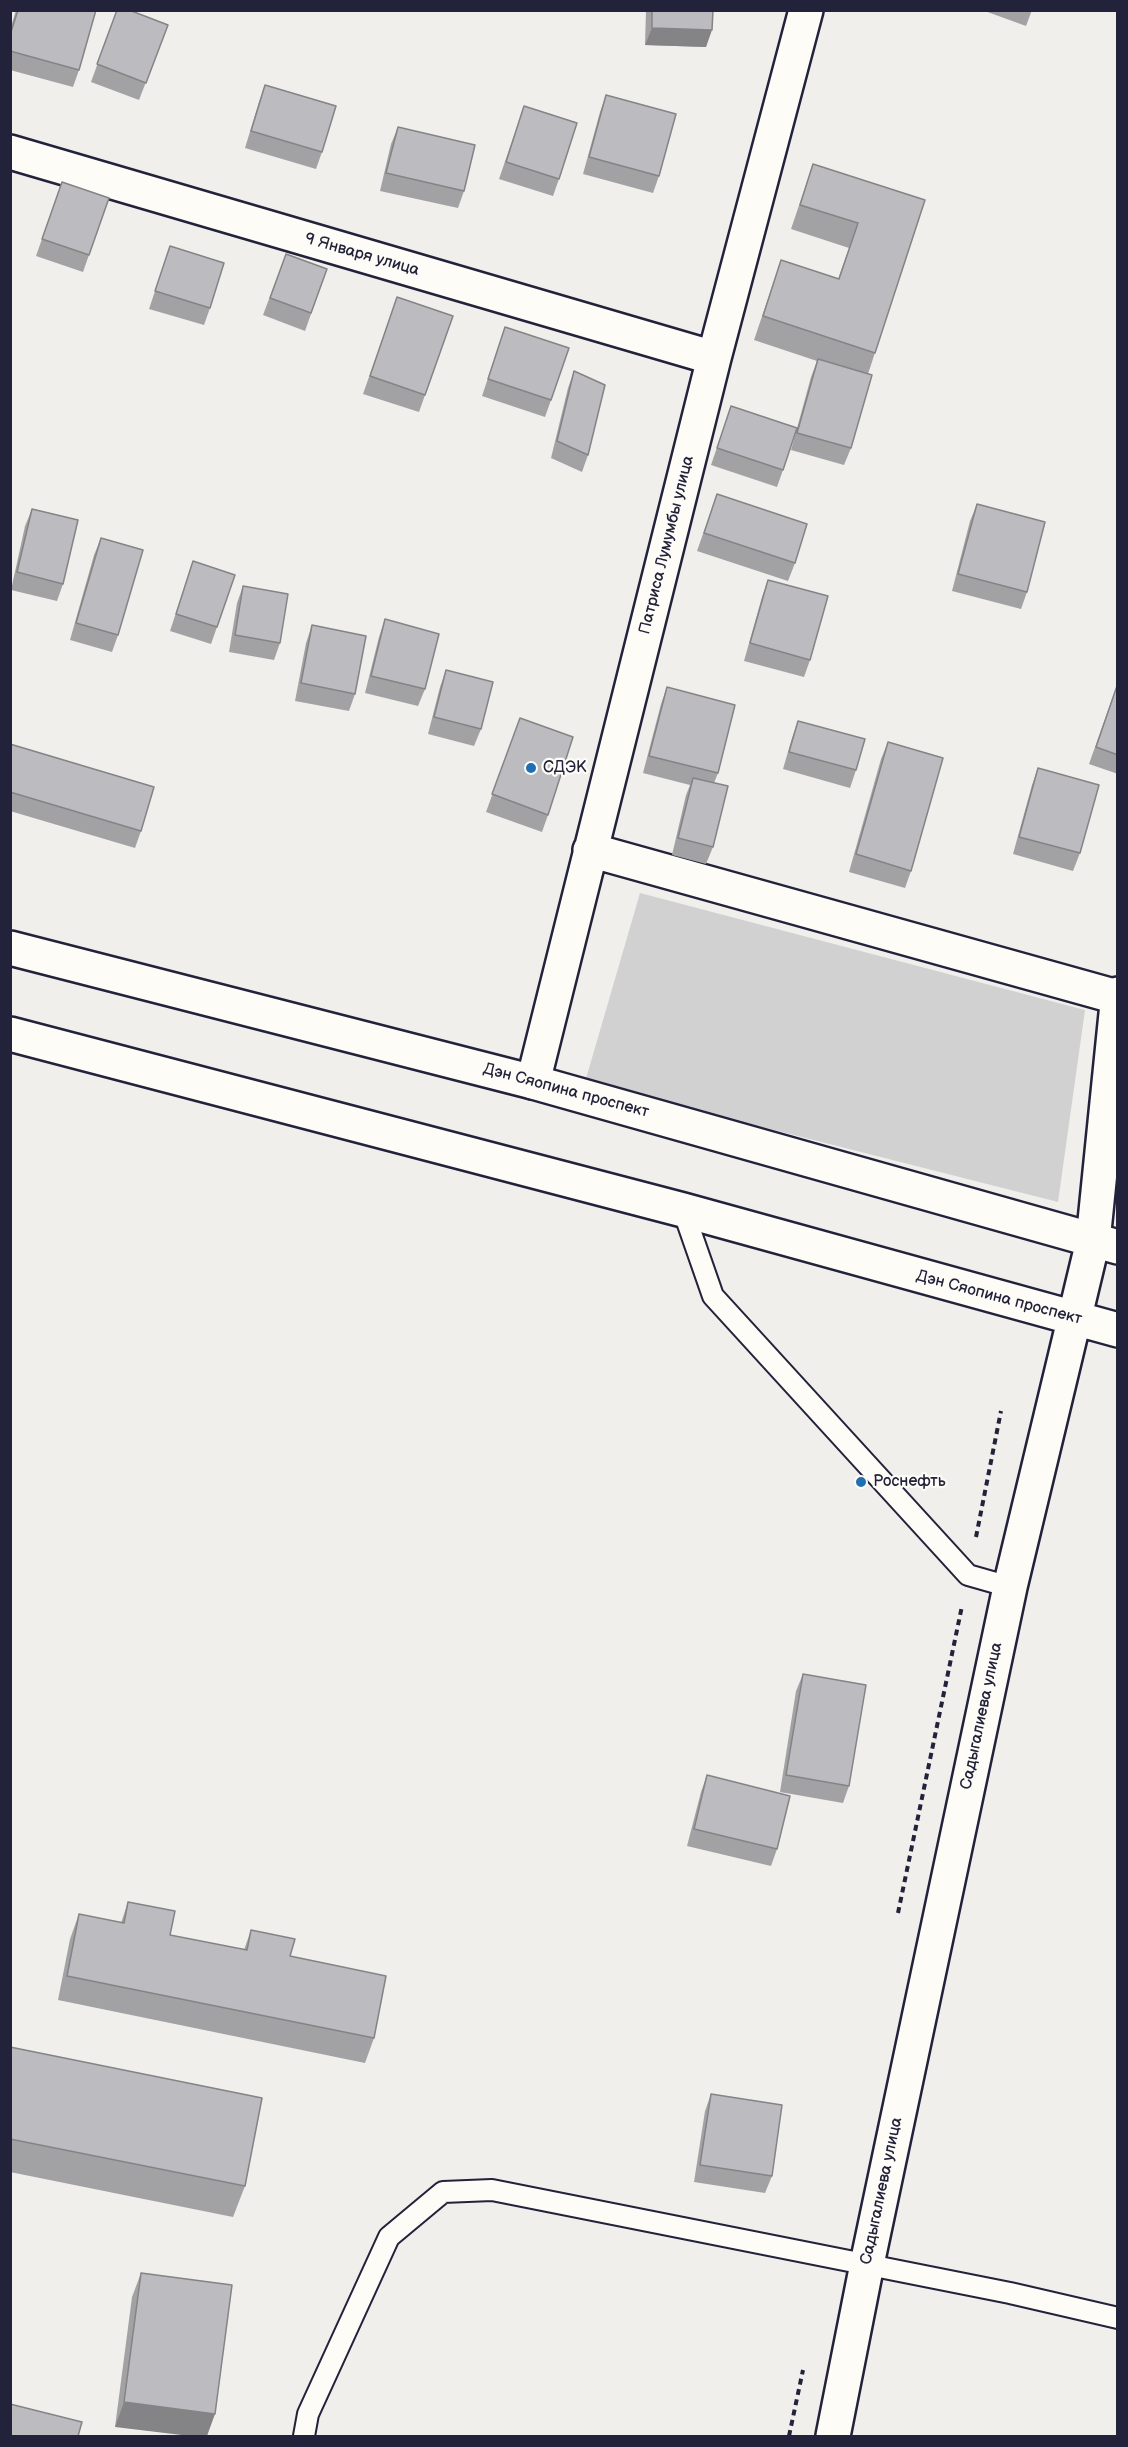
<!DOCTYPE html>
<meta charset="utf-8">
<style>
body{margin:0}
#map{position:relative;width:1128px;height:2447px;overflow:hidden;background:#f0efec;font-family:"Balsamiq Sans",sans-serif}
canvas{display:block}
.frame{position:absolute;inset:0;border:12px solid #22223b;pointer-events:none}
</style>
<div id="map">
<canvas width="1128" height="2447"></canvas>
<div class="frame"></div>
</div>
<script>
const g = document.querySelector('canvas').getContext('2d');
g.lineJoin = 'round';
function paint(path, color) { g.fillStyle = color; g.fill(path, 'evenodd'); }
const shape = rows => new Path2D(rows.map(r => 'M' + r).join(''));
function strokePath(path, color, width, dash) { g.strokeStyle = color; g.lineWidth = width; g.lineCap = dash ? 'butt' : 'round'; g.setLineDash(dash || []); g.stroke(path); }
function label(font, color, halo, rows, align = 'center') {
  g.font = font + ' "Balsamiq Sans",sans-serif'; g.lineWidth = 4.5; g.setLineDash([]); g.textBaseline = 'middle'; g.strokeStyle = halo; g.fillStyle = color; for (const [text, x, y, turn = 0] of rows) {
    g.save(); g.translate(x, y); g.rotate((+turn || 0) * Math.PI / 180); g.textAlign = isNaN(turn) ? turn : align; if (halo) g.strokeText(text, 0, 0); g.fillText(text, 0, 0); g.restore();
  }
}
const green = shape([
 [640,893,1085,1010,1058,1202,585,1082]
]);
const path = shape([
 [976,1537,1001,1411],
 [898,1913,962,1606],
 [789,2436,803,2370]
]);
const service = shape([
 [683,1210,713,1296,968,1575,1010,1587],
 [304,2436,308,2414,389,2237,443,2192,492,2190,1010,2293,1118,2318]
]);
const minor = shape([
 [10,152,714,358],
 [590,850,1117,997],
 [533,1082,714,358,806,10],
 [1093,1241,1118,994]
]);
const primary = shape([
 [10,948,533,1082,1118,1247],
 [10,1034,683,1210,1118,1330],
 [833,2436,867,2264,1010,1587,1093,1241]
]);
const wall = shape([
 [16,10,96,10,79,70,73,87,10,70,10,30],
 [117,10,168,25,139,100,91,82],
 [646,10,713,10,706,47,645,45],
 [982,10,1032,10,1026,26],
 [265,85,322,152,316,169,245,148,259,102],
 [606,95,659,176,653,193,583,174,600,112],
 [524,106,559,179,553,196,499,179],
 [398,127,464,191,458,208,380,191,391,144],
 [813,164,925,200,868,374,851,448,844,465,791,450,811,377,817,361,754,340,781,260,838,279,849,248,791,229],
 [62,182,109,198,83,272,36,256],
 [170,246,210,308,204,325,149,309],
 [286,254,327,269,305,331,263,315],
 [397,297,453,316,419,412,363,394],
 [505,327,551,400,545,417,482,396],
 [574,371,588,455,582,472,551,458,568,388],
 [725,424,783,470,777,487,711,465],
 [717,494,795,563,788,581,697,551],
 [977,504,1027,592,1021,609,952,591,970,521],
 [32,509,63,584,57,601,11,590,25,526],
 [101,538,118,635,112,652,70,640,94,555],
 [193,561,217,627,211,644,170,631],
 [768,580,810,660,804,677,744,661,762,597],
 [243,586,280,643,274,660,229,652,237,603],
 [385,619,425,689,418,706,365,693,379,637],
 [312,625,355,694,349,711,295,701,306,643],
 [446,670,481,729,474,746,428,734,440,687],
 [1118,682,1118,774,1089,764],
 [667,687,718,773,714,783,713,847,706,864,672,855,686,795,690,785,643,773,661,704],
 [520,718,548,815,542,832,486,812],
 [798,721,856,770,850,788,783,769,792,738],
 [888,742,911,871,905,888,849,872,881,759],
 [10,744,141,831,135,848,10,811],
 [1038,768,1080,853,1073,871,1013,854,1032,785],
 [803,1674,849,1786,843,1803,780,1792,796,1691],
 [707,1775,777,1849,771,1866,687,1846,701,1792],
 [128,1902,170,1935,244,1950,251,1930,290,1956,374,2038,365,2063,58,2000,70,1939,79,1914,121,1923],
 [10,2047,245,2186,233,2217,10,2172],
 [711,2094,772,2176,765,2193,694,2182,705,2111],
 [141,2273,232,2285,115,2427,132,2297]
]);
const shadedWall = shape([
 [652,28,712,30,706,47,645,45],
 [124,2402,215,2414,207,2436,190,2436,115,2427]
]);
const building = shape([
 [18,10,96,10,79,70,10,51,10,35,18,10],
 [117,10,129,10,168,25,146,83,97,64,117,10],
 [652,10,713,10,712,30,652,28,652,10],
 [265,85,336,106,322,152,251,131,265,85],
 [606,95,676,114,659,176,589,157,606,95],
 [524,106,577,123,559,179,506,162,524,106],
 [398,127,475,145,464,191,386,173,398,127],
 [813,164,925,200,875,353,763,316,781,260,839,279,858,223,800,205,813,164],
 [62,182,109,198,89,255,42,239,62,182],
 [170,246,224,263,210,308,155,291,170,246],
 [286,254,327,269,311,313,270,298,286,254],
 [397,297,453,316,425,395,370,376,397,297],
 [505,327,569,348,551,400,488,379,505,327],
 [818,359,872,375,851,448,797,433,818,359],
 [574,371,605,385,588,455,557,441,574,371],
 [731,406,797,428,783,470,717,448,731,406],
 [717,494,807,524,795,563,704,533,717,494],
 [977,504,1045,522,1027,592,958,574,977,504],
 [32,509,78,520,63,584,17,572,32,509],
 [101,538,143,550,118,635,76,623,101,538],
 [193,561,235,575,217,627,176,614,193,561],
 [768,580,828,596,810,660,750,643,768,580],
 [243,586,288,594,280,643,235,635,243,586],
 [385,619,439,634,425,689,371,676,385,619],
 [312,625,366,636,355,694,301,683,312,625],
 [446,670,493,682,481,729,434,717,446,670],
 [1118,683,1118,755,1096,747,1118,683],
 [667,687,735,705,718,773,649,756,667,687],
 [520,718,573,737,548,815,492,794,520,718],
 [798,721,865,739,856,770,789,752,798,721],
 [888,742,943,758,911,871,856,854,888,742],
 [10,744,154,787,141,831,10,792,10,744],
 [1038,768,1099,785,1080,853,1019,837,1038,768],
 [693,778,728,786,713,847,678,838,693,778],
 [803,1674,866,1685,849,1786,786,1775,803,1674],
 [707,1775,790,1796,777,1849,694,1829,707,1775],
 [128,1902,175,1911,170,1935,247,1950,251,1930,295,1939,290,1956,386,1976,374,2038,67,1976,79,1914,124,1923,128,1902],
 [10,2047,262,2098,245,2186,10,2139,10,2047],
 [711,2094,782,2105,772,2176,700,2165,711,2094],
 [141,2273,232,2285,215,2414,124,2402,141,2273],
 [10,2404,82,2422,78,2436,10,2436,10,2404]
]);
const markers = [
 [531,768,6,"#1f6fb2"],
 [861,1482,6,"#1f6fb2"]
];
const streetNames = [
 ["9 Января улица",362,255,16],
 ["Патриса Лумумбы улица",667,545,-76],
 ["Дэн Сяопина проспект",566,1091,15],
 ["Дэн Сяопина проспект",999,1298,15],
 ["Садыгалиева улица",982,1716,-78],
 ["Садыгалиева улица",882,2191,-78]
];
const poiNames = [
 ["СДЭК",543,768],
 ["Роснефть",873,1482]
];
paint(green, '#d2d1d1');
strokePath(service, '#22223b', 24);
strokePath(minor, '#22223b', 38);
strokePath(primary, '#22223b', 38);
strokePath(path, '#22223b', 4, [6, 4.5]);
strokePath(service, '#fdfcf7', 20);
strokePath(minor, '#fdfcf7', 33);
strokePath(primary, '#fdfcf7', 33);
paint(wall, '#a2a2a5');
paint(shadedWall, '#848486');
paint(building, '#bcbcc0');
strokePath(building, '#848486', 1.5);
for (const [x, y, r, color] of markers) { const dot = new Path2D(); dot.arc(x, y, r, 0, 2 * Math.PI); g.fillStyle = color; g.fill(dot); strokePath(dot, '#fdfcf7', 2); }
label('16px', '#22223b', '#fdfcf7', streetNames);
label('16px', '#22223b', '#fdfcf7', poiNames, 'left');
</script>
